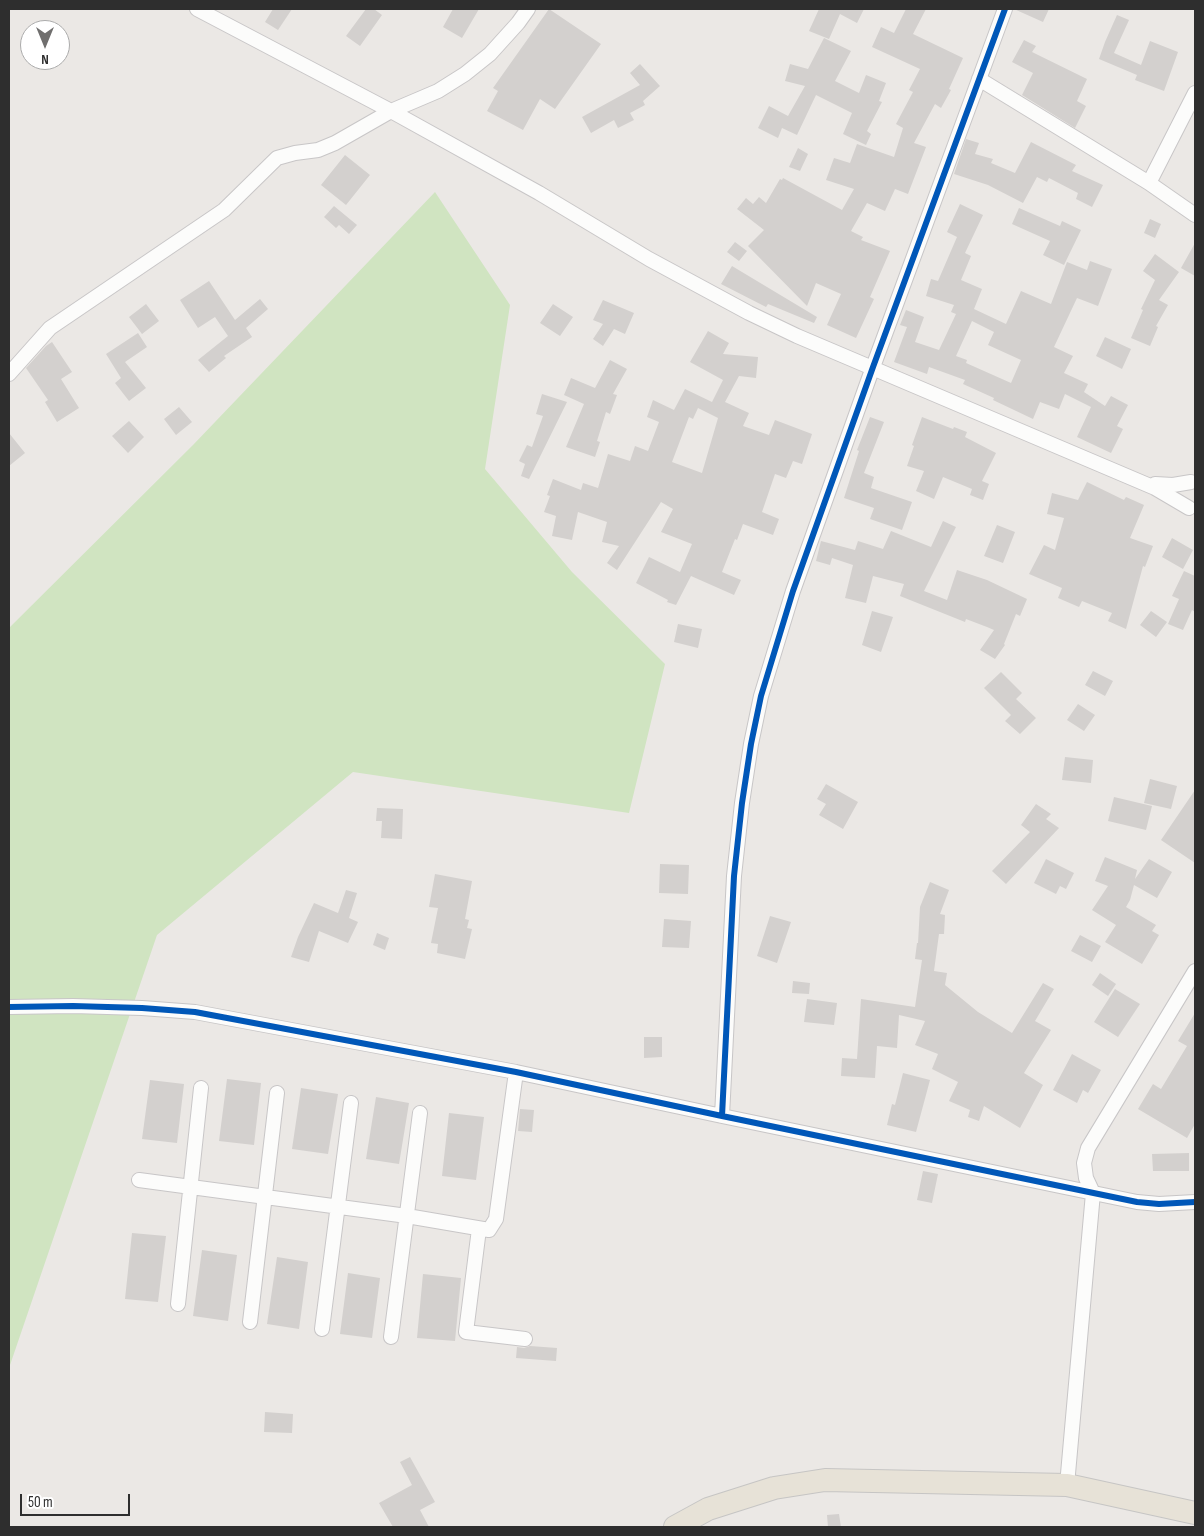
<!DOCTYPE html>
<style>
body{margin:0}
#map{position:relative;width:1204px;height:1536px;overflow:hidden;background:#ebe8e5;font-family:"Sofia Sans Condensed",sans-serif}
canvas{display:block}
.frame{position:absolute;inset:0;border:10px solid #2e2e2e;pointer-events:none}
.north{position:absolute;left:20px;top:20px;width:50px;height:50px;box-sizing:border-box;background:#fff;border:1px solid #ababab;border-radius:50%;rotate:180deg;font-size:14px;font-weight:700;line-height:20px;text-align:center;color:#2e2e2e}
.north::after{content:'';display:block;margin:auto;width:18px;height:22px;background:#706f6e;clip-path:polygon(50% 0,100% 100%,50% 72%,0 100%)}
.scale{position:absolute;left:20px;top:1494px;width:110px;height:22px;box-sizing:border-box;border:2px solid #2e2e2e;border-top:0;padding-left:6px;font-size:15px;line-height:18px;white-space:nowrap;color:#2e2e2e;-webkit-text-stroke:4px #fff;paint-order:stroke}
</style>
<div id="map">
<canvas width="1204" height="1536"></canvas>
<div class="frame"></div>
<div class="north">N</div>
<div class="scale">50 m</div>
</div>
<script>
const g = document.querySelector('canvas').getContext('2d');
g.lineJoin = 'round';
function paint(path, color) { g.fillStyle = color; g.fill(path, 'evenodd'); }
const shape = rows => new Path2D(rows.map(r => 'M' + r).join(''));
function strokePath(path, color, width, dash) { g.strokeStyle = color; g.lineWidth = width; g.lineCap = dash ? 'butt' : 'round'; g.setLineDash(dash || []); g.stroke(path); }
const green = shape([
 [435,192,510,305,485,469,572,572,665,664,629,813,353,772,157,935,9,1368,9,628,193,445]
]);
const building = shape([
 [273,9,292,9,278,30,265,22],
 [366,9,374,9,382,15,360,46,346,36],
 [453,9,479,9,462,38,443,27],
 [549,9,601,44,555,109,540,99,523,130,487,111,498,91,493,88],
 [819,9,864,9,857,23,840,14,829,39,809,31],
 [906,9,926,9,913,34,963,58,949,89,951,90,941,108,935,104,914,143,926,147,908,194,895,189,885,211,867,203,851,231,863,237,861,240,890,251,870,297,874,299,856,338,827,325,841,294,816,283,807,306,748,246,764,230,737,209,746,198,753,204,759,197,766,203,780,179,782,180,783,178,842,210,854,189,826,180,834,158,850,163,857,144,894,157,903,128,896,124,913,92,909,90,920,69,872,47,881,27,894,33],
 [1014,9,1049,9,1043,22],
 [1117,15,1129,20,1114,53,1141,65,1150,41,1178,52,1164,91,1135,80,1137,75,1099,59,1105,42],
 [824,38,851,51,835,81,859,93,866,75,886,83,879,101,882,102,867,131,871,134,866,145,843,134,852,113,816,95,797,135,782,128,778,138,758,128,769,106,788,116,805,86,785,81,790,64,808,69],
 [1024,40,1036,46,1032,52,1087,79,1077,101,1086,106,1075,128,1022,95,1033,73,1012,62],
 [640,64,660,86,643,101,645,105,630,113,634,120,618,128,614,120,591,133,582,117,640,85,630,73],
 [966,139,979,143,975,154,993,159,991,163,1015,173,1031,142,1076,165,1072,171,1103,185,1092,207,1076,199,1078,193,1049,178,1047,182,1037,177,1023,203,988,185,954,174],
 [798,148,808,154,800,171,789,167],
 [345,155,370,175,346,205,321,185],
 [960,204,983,215,965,253,971,256,961,280,982,289,974,309,1006,324,1021,291,1051,304,1067,262,1087,270,1090,261,1112,269,1098,306,1077,298,1054,347,1073,356,1064,373,1088,384,1084,392,1105,406,1111,396,1128,405,1117,426,1123,429,1111,453,1077,437,1091,407,1065,394,1059,409,1040,402,1033,419,993,400,994,398,963,384,965,380,929,367,927,374,894,362,907,327,900,325,906,310,924,317,915,342,939,350,956,314,951,312,954,305,926,296,931,279,938,281,957,237,947,232],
 [972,321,994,332,988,345,1021,360,1011,383,966,363,967,360,956,356],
 [334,206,357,225,349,234,339,225,336,228,324,217],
 [1019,208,1060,226,1062,221,1081,230,1064,265,1043,255,1050,241,1012,224],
 [1150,219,1161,224,1155,238,1144,233],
 [735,242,747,251,739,261,727,252],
 [1195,243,1195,276,1181,268],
 [1155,254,1179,272,1159,300,1168,305,1156,326,1158,327,1150,346,1131,338,1143,310,1141,309,1155,280,1143,271],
 [732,266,817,317,814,323,768,304,766,307,721,284],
 [209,281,235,320,260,299,268,309,246,328,252,337,224,356,226,358,209,372,198,360,228,336,215,317,198,328,180,300],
 [603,300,634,313,625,334,614,329,603,346,593,339,603,324,593,320],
 [146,304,159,321,142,334,129,317],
 [553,304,573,317,560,336,540,323],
 [708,331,729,343,723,354,758,357,756,378,739,376,725,402,749,413,743,426,769,435,775,420,812,434,802,464,793,461,786,478,775,474,762,512,779,519,773,535,743,524,737,540,735,539,722,572,741,580,734,595,691,576,676,605,667,602,668,600,636,583,649,557,680,572,692,544,661,532,673,509,661,502,617,570,607,563,619,546,602,542,607,522,578,512,572,540,552,536,556,516,544,512,550,496,547,495,553,479,581,490,583,483,598,488,608,454,630,461,635,446,648,451,659,422,647,417,653,400,674,410,685,389,712,402,723,380,690,362],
 [698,408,718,418,702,473,672,462,689,417,693,419],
 [138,333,147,347,125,362,146,388,129,401,115,383,121,378,106,354],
 [1105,337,1131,349,1122,369,1096,356],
 [52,342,72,372,61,379,79,408,57,422,45,402,48,400,26,368,46,346],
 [610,360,627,369,613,394,617,395,610,414,606,412,597,441,600,442,595,457,566,447,584,404,564,395,571,378,595,388],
 [542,394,567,402,529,479,521,476,525,464,519,461,527,445,532,447,543,416,536,414],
 [179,407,192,422,176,435,164,419],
 [870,417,884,422,864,473,874,477,871,488,912,502,902,530,870,519,874,508,844,498,859,451,857,450],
 [922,417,953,429,954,427,967,432,965,437,996,453,982,481,989,484,983,500,970,495,972,489,943,477,934,499,916,491,924,471,907,466,914,446,912,445],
 [129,421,144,437,128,453,112,436],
 [9,433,25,453,9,466],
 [1087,482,1124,500,1126,497,1144,505,1130,538,1153,546,1145,567,1143,566,1126,629,1108,621,1112,613,1082,601,1079,607,1058,598,1062,588,1029,574,1044,545,1055,550,1064,518,1047,514,1052,493,1078,500],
 [943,521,956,527,924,591,947,600,957,570,987,580,1027,599,1020,616,1016,614,1004,644,1005,645,995,659,980,650,994,630,987,627,966,619,965,622,900,596,904,584,873,576,866,603,845,598,853,565,832,558,830,565,816,561,821,541,855,550,858,541,883,549,891,531,931,547],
 [997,525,1015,532,1003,563,984,556],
 [1172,538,1193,550,1183,569,1162,557],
 [1184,571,1195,576,1195,612,1192,610,1183,630,1168,624,1179,599,1172,596],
 [872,611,893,617,881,652,862,645],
 [1151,611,1167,622,1156,637,1140,625],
 [678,624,702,629,698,648,674,642],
 [1093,671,1113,681,1105,696,1085,685],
 [1001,672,1022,693,1016,699,1036,718,1020,734,1005,721,1011,715,984,688],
 [1078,704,1095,715,1084,731,1067,720],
 [1065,757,1093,760,1091,783,1062,780],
 [1150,779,1177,786,1171,809,1144,803],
 [826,784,858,802,843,829,819,815,826,804,817,799],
 [1195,790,1195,863,1161,840],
 [1114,797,1152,806,1146,830,1108,821],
 [1036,804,1051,814,1046,819,1059,828,1006,884,992,871,1030,832,1021,825],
 [377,808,403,809,402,839,381,838,382,821,376,821],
 [1105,857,1137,870,1135,879,1149,859,1172,872,1157,898,1134,885,1130,900,1126,907,1156,925,1152,931,1159,935,1142,964,1105,942,1116,925,1092,910,1108,886,1095,881],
 [1046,859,1074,873,1066,889,1060,886,1056,894,1034,883],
 [660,864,689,865,688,894,659,893],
 [435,874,472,881,465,919,469,920,467,928,472,929,465,959,437,953,438,944,431,943,438,908,429,907],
 [930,882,949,890,940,914,945,915,944,934,939,934,934,971,947,973,945,985,978,1012,1012,1033,1043,983,1054,989,1035,1021,1051,1030,1024,1073,1043,1085,1020,1128,984,1106,979,1121,968,1117,970,1110,949,1101,958,1082,932,1069,938,1054,915,1045,925,1021,899,1015,897,1048,877,1046,875,1078,841,1076,842,1058,857,1059,861,999,915,1007,922,960,915,959,917,943,918,943,920,907],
 [346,890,357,893,349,918,358,922,348,943,319,931,309,962,291,957,298,937,314,903,338,913],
 [770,916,791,922,777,963,757,956],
 [664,919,691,921,689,948,662,947],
 [377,933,389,938,385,950,373,945],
 [1080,935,1101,946,1092,962,1071,951],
 [1100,973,1116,984,1108,996,1092,985],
 [793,981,810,983,809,994,792,993],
 [1115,989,1140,1004,1118,1037,1094,1022],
 [807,999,837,1003,834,1025,804,1022],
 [1195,1013,1195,1124,1187,1138,1138,1109,1153,1084,1161,1089,1187,1046,1178,1041],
 [644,1037,662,1037,662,1057,644,1058],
 [1072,1054,1101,1070,1088,1093,1083,1090,1077,1103,1053,1090],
 [903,1073,930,1080,916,1132,887,1125,892,1104,895,1105],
 [227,1079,261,1083,254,1145,219,1141],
 [150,1080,184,1084,177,1143,142,1139],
 [301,1088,338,1094,328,1154,292,1149],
 [376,1097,409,1103,399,1164,366,1159],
 [520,1109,534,1110,532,1132,518,1131],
 [449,1113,484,1117,476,1180,442,1176],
 [1189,1153,1189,1171,1153,1171,1152,1154],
 [923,1171,938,1174,932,1203,917,1200],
 [132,1233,166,1236,158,1302,125,1299],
 [202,1250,237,1255,228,1321,193,1316],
 [277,1257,308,1262,299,1329,267,1324],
 [348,1273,380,1278,372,1338,340,1334],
 [423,1274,461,1278,455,1341,417,1338],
 [530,1346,557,1348,556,1361,516,1358,517,1347,524,1348],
 [265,1412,293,1414,292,1433,264,1432],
 [410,1457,435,1502,420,1510,429,1527,393,1527,379,1503,412,1485,400,1462],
 [839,1514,841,1527,828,1527,827,1515]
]);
const minor = shape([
 [197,9,391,111,539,193,649,259,749,313,797,336,1155,488,1189,508],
 [979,79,1149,183,1195,215],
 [1149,183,1195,93],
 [9,374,50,328,224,210,277,158,295,153,318,150,335,143,391,111,438,91,465,74,490,54,518,23,528,9],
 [1155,484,1173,485,1191,482],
 [9,1007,73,1006,142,1008,195,1012,516,1072,722,1116,1137,1202,1159,1204,1195,1202],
 [722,1116,734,876,742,803,751,744,761,696,793,591,873,367,1005,9],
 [139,1180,407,1216,489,1230,496,1219,516,1072],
 [479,1229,466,1332,525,1339],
 [178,1304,201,1088],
 [250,1322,277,1093],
 [322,1329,351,1103],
 [391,1337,420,1113],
 [1067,1485,1093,1193,1086,1178,1084,1163,1088,1148,1195,971]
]);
const primary = shape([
 [675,1527,708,1509,774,1488,825,1480,1067,1485,1195,1513]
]);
const cycleway = shape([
 [9,1007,73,1006,142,1008,195,1012,516,1072,722,1116,1137,1202,1159,1204,1195,1202],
 [722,1116,734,876,742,803,751,744,761,696,793,591,873,367,1005,9]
]);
paint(green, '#d0e4c1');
paint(building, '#d3d0ce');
strokePath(minor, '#c8c6c7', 16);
strokePath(primary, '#c6c5c4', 24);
strokePath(minor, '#fcfcfb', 14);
strokePath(primary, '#e7e2d7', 22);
strokePath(cycleway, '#0057b8', 6);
</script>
